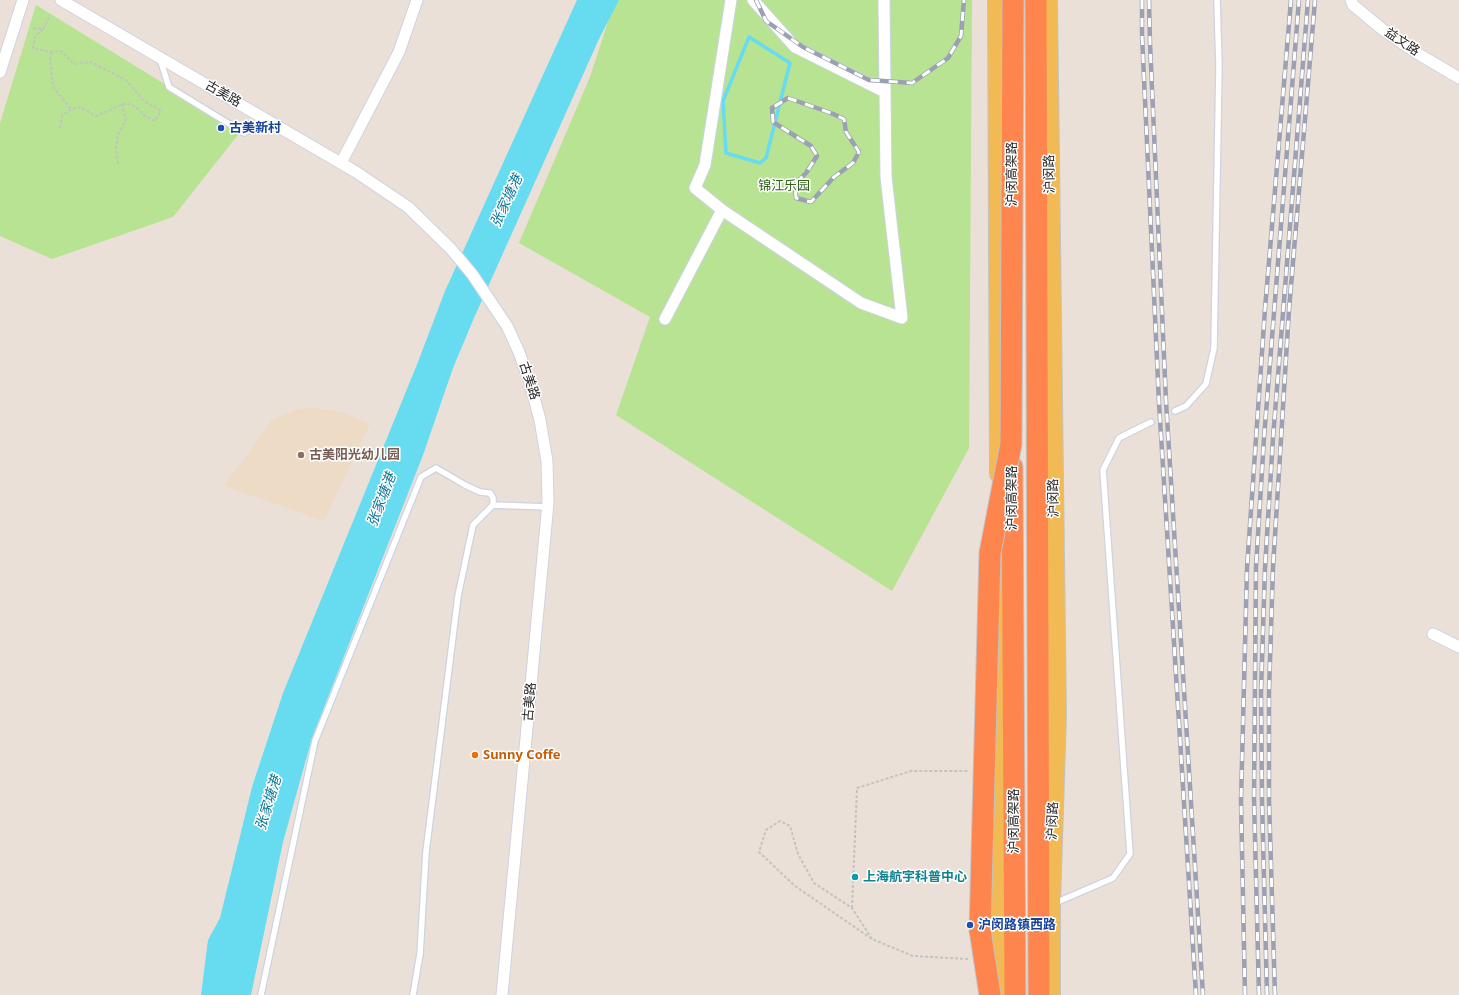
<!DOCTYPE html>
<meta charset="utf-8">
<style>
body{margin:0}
canvas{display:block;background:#eae0d7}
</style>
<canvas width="1459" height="995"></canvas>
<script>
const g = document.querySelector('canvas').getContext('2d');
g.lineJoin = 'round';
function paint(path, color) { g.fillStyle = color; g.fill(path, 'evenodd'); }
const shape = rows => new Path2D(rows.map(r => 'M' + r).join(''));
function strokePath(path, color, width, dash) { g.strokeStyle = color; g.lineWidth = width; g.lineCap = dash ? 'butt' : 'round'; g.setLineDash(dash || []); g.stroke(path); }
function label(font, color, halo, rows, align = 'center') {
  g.font = font + ' "Noto Sans","Noto Sans SC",sans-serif'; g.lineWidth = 3; g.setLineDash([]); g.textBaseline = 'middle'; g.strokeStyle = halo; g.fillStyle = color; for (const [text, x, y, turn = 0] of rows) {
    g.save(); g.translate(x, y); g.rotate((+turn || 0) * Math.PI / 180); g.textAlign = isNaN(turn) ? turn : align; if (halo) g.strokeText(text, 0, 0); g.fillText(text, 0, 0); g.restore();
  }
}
const education = shape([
 [317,408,341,412,370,424,324,521,224,486,272,420,297,409]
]);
const green = shape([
 [615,0,972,0,969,448,892,591,616,415,650,317,519,243,590,77],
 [36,5,241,131,173,217,52,259,0,236,0,123]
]);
const water = shape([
 [577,0,619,0,599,39,474,318,453,368,423,455,312,738,283,842,251,995,201,995,208,940,220,918,252,787,283,693,418,362,445,291]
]);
const stream = shape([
 [749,37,790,63,766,158,760,163,726,153,723,101,749,37]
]);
const path = shape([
 [33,28,43,29,49,18],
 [43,29,35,37,33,48,51,52,61,51,74,64,91,62,126,80,144,101,161,111,155,121,145,116,136,107,126,103,96,116,80,107,71,109,62,116,60,128],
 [51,52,50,60,53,87,71,109],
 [118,164,116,148,118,134,126,120,122,104],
 [852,908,857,788,911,771,968,771],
 [872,939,852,908,814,883,798,854,790,826,780,821,766,830,759,852,795,886,872,939,913,956,968,959]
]);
const lane = shape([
 [160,59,169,87,244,133,267,120],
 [1175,411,1186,406,1206,384,1214,348,1219,66,1217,0],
 [493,505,548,507],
 [1055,903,1113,878,1130,854,1103,470,1119,438,1151,422],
 [261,995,315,741,421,477,436,468,465,485,480,492,490,493,493,498,493,505,473,525,458,596,426,852,420,954,413,995]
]);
const street = shape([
 [61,0,356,172,408,207,451,249,472,274,507,326,519,352,531,386,540,420,547,461,548,503,502,995],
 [731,0,705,165,695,188,722,210,861,303,902,318,886,177,884,0],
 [753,0,795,47,885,92],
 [1351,0,1353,5,1382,29,1415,52,1459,78],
 [0,72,23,0],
 [341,163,399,52,417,0],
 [665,319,722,210],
 [1433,634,1459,647]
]);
const primary = shape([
 [997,0,999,474],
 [1048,0,1057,715,1051,904,1051,995],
 [1000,554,1001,995]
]);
const highway = shape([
 [1036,0,1039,995],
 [1012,467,1015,995]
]);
const rail = shape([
 [756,0,766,21,803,47,869,80,912,83,948,58,961,36,964,0],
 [1142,0,1142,35,1159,403,1196,995],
 [1149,0,1150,43,1166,401,1203,995],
 [788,98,831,113,844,119,846,132,859,152,853,163,834,177,811,202,796,198,795,184,806,173,817,156,811,146,773,122,772,108,788,98],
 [1245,995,1241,801,1247,568,1265,309,1291,0],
 [1259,995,1254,798,1256,567,1264,438,1299,0],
 [1267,995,1262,800,1261,692,1265,568,1273,438,1308,0],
 [1275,995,1269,800,1269,692,1273,568,1289,310,1315,0]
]);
const highwayBridge = shape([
 [990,995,980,930,990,553,1011,444,1013,0]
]);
const markers = [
 [221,128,4,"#1a4fb4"],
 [301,455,4,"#8d6e63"],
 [475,755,4,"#e8710a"],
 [855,877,4,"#0f9aa8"],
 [970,925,4,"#1a4fb4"]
];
const streetNames = [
 ["益文路",1402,42,34],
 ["古美路",223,94,30],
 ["沪闵高架路",1012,174,-90],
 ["沪闵路",1050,174,-91],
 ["古美路",529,381,72],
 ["沪闵高架路",1012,498,-90],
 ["沪闵路",1054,498,-91],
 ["古美路",530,702,-85],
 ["沪闵高架路",1014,821,-90],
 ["沪闵路",1053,821,-88]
];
const transitNames = [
 ["古美新村",229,128],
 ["沪闵路镇西路",978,925]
];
const parkNames = [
 ["锦江乐园",784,186]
];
const educationNames = [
 ["古美阳光幼儿园",309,455]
];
const foodNames = [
 ["Sunny Coffe",483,755]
];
const cultureNames = [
 ["上海航宇科普中心",863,877]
];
const waterNames = [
 ["张家塘港",507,201,-65],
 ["张家塘港",382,500,-69],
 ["张家塘港",269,803,-73]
];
paint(education, '#eddbc6');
paint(green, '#b7e392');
paint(water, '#67dcf0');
strokePath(stream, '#67dcf0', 3.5);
strokePath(lane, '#cdd3e1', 8);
strokePath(street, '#cdd3e1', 13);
strokePath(primary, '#c3c3c3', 20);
strokePath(highway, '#c3c3c3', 23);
strokePath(path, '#c3c3c3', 2, [3, 2]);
strokePath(lane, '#fff', 5.5);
strokePath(street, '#fff', 11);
strokePath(primary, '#f2ba55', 18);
strokePath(highway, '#ff854e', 21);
strokePath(rail, '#9ba1b2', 4.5);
strokePath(rail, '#fff', 3, [9]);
strokePath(highwayBridge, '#c3c3c3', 23, []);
strokePath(highwayBridge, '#ff854e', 21);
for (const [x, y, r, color] of markers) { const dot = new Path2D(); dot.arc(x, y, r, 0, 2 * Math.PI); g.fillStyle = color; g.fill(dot); strokePath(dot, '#fff', 1.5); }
label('13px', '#272727', '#fff', streetNames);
label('bold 13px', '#164399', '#fff', transitNames, 'left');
label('13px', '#306318', '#fff', parkNames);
label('bold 13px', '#785e54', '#fff', educationNames, 'left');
label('bold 13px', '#c56008', '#fff', foodNames, 'left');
label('bold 13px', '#0d838f', '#fff', cultureNames, 'left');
label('italic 14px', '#0b7897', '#fff', waterNames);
</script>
